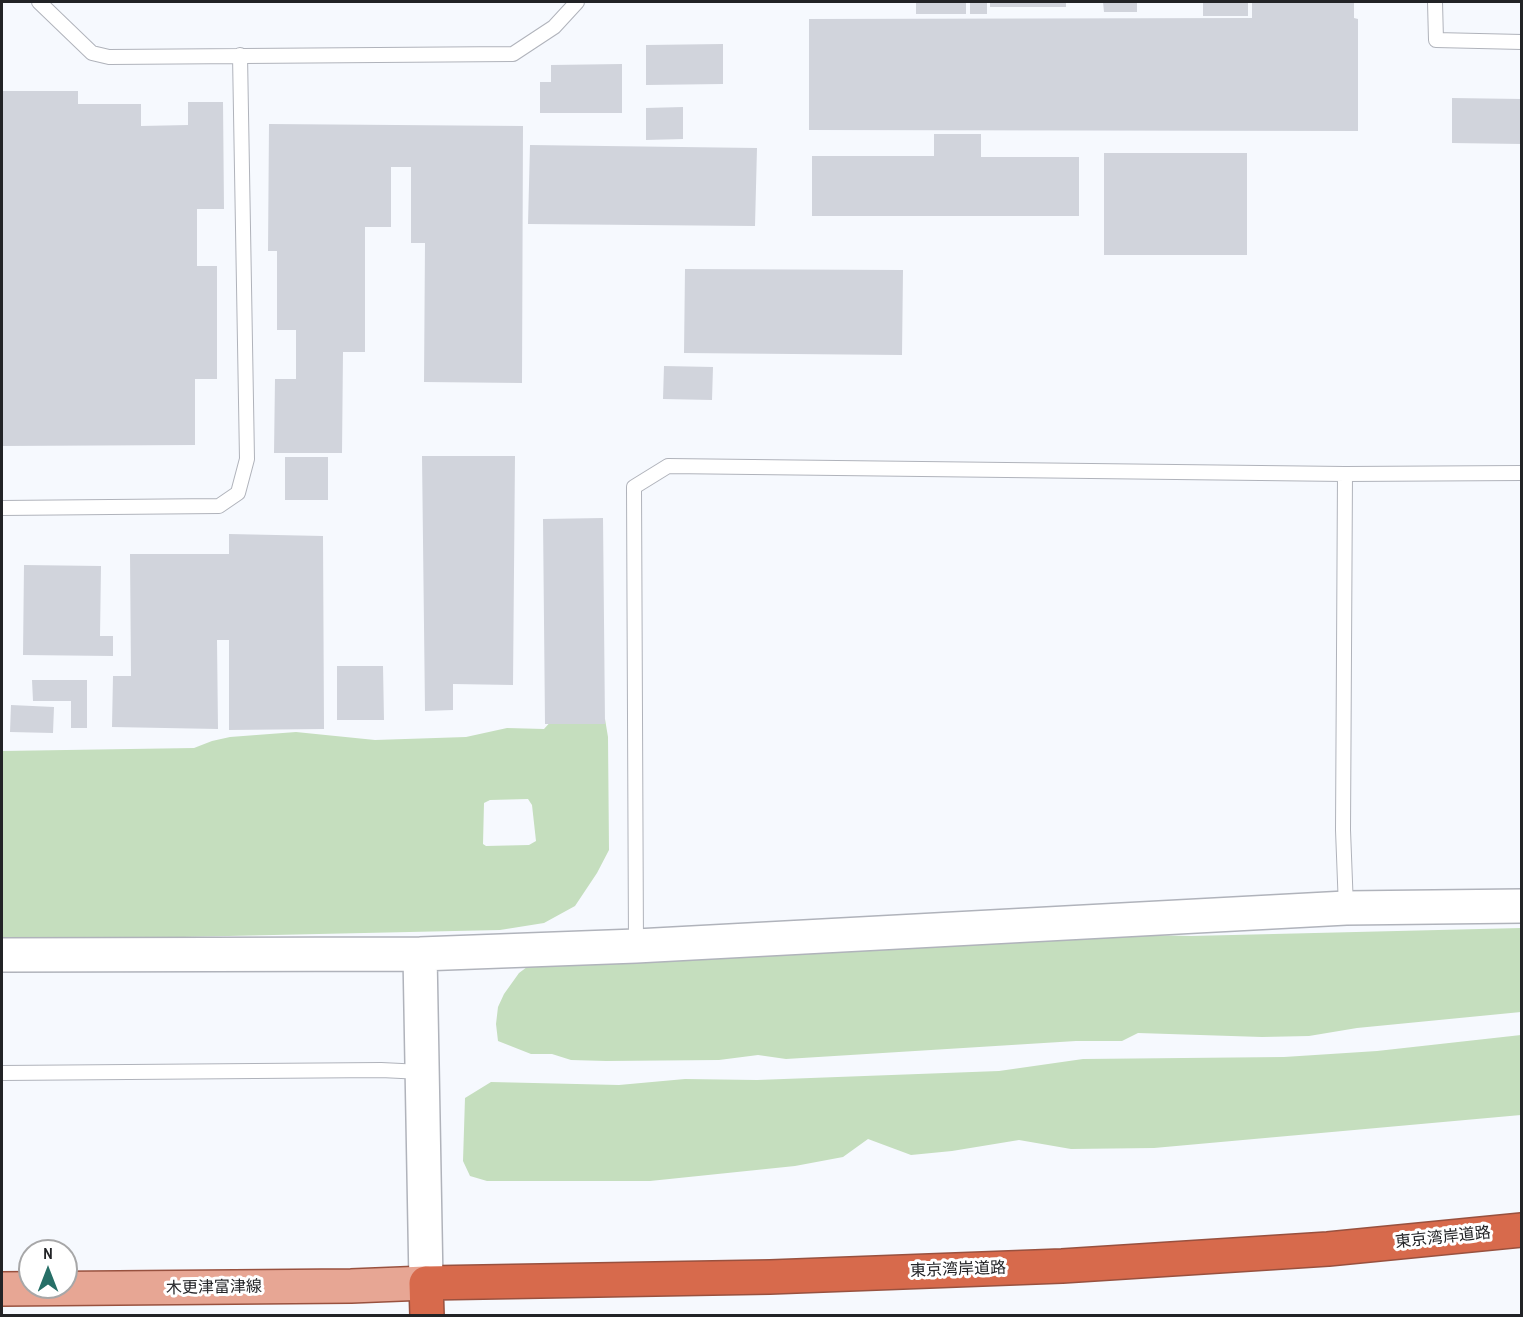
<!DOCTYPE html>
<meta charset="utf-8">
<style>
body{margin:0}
#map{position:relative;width:1523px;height:1317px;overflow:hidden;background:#f6f9fe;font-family:"Archivo Narrow",sans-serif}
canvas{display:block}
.frame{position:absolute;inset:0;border:3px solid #222326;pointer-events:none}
.north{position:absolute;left:18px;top:1239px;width:60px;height:60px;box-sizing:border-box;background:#fff;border:2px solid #a7a7a8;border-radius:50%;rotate:0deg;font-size:16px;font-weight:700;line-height:24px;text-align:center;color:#222326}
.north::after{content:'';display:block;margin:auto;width:21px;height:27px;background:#276f67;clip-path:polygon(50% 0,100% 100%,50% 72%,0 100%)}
</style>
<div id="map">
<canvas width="1523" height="1317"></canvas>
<div class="frame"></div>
<div class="north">N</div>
</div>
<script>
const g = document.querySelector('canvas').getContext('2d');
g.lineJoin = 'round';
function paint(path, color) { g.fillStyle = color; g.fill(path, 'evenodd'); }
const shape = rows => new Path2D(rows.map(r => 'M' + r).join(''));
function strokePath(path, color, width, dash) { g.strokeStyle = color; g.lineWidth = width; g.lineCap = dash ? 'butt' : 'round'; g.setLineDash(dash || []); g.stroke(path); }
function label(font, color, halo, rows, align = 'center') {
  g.font = font + ' "Archivo Narrow","Noto Sans JP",sans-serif'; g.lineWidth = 6; g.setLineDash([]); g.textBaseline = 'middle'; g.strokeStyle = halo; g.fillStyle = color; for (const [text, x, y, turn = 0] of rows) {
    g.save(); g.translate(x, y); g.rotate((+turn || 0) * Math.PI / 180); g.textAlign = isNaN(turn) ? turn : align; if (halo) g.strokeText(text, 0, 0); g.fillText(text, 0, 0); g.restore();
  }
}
const green = shape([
 [553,719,605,719,608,737,609,850,597,873,575,906,544,923,500,930,2,941,2,751,194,748,212,741,230,737,296,732,375,740,466,737,507,728,544,729],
 [528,799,532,805,536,841,529,845,486,846,483,844,484,803,490,800],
 [1521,928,1521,1012,1357,1028,1309,1036,1262,1037,1138,1033,1122,1041,1076,1041,786,1059,758,1055,719,1060,606,1061,571,1060,552,1054,531,1054,498,1041,496,1024,498,1007,504,994,519,973,531,964,1107,934,1191,936],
 [1521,1035,1521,1115,1154,1148,1071,1149,1019,1140,952,1151,911,1155,868,1139,843,1157,795,1166,650,1181,487,1181,470,1176,463,1161,465,1098,491,1082,619,1085,685,1079,757,1080,999,1071,1083,1059,1284,1057,1377,1051]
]);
const building = shape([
 [916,2,966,2,966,14,916,14],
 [970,2,987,2,987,14,970,14],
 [990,2,1066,2,1066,7,990,7],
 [1103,2,1137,2,1137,12,1104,12],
 [1203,2,1248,2,1248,16,1203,16],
 [1252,2,1354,2,1354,18,1358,19,1358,131,809,130,809,19,1252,18],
 [723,44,723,84,646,85,646,45],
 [622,64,622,113,540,113,540,82,551,82,551,65],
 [2,91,78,91,78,104,141,104,141,126,188,125,188,102,223,102,224,209,197,209,197,266,217,266,217,379,195,379,195,445,2,446],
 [1452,98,1522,99,1522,144,1452,143],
 [683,107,683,139,646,140,646,108],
 [269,124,523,126,522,383,424,382,425,243,411,243,411,167,391,167,391,227,365,227,365,352,343,352,342,453,274,453,275,379,296,379,296,330,277,330,277,251,268,251],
 [934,134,981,134,981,157,1079,157,1079,216,812,216,812,156,934,156],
 [530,145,757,148,755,226,528,224],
 [1104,153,1247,153,1247,255,1104,255],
 [685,269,903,270,902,355,684,353],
 [664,366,713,367,712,400,663,399],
 [422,456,515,456,513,685,453,684,453,710,425,711],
 [285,457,328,457,328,500,285,500],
 [603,518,605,724,545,724,543,519],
 [229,534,323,536,324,729,229,730,229,640,217,640,218,729,112,727,113,676,131,676,130,554,229,554],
 [24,565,101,566,100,636,113,636,113,656,23,655],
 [337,666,383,666,384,720,337,720],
 [32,680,87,680,87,728,71,728,71,701,33,701],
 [11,705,54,707,53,733,10,732]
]);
const lane = shape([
 [39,2,92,53,109,57,513,54,554,27,577,2],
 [1435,2,1436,40,1522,42],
 [1345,474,1343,830,1346,908],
 [2,508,219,506,238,493,247,459,240,55],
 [636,946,634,487,668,466,1345,474,1522,473],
 [2,1073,381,1070,422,1072]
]);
const secondary = shape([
 [420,954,426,1283],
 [2,955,420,954,636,946,1346,908,1522,906]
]);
const primary = shape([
 [2,1289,351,1286,426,1283]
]);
const highway = shape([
 [427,1316,426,1283,770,1277,1062,1266,1328,1249,1522,1230]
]);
const streetNames = [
 ["東京湾岸道路",1443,1238,-6],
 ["東京湾岸道路",958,1270,-2],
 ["木更津富津線",214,1288,-1]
];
paint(green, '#c5debe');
paint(building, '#d1d4dc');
strokePath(lane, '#b0b3bb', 16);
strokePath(secondary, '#b0b3bb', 36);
strokePath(primary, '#98513f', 36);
strokePath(highway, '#98513f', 36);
strokePath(lane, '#fff', 14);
strokePath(secondary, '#fff', 33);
strokePath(primary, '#e7a694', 33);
strokePath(highway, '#d76a4c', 33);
label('16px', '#222326', '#fff', streetNames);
</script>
